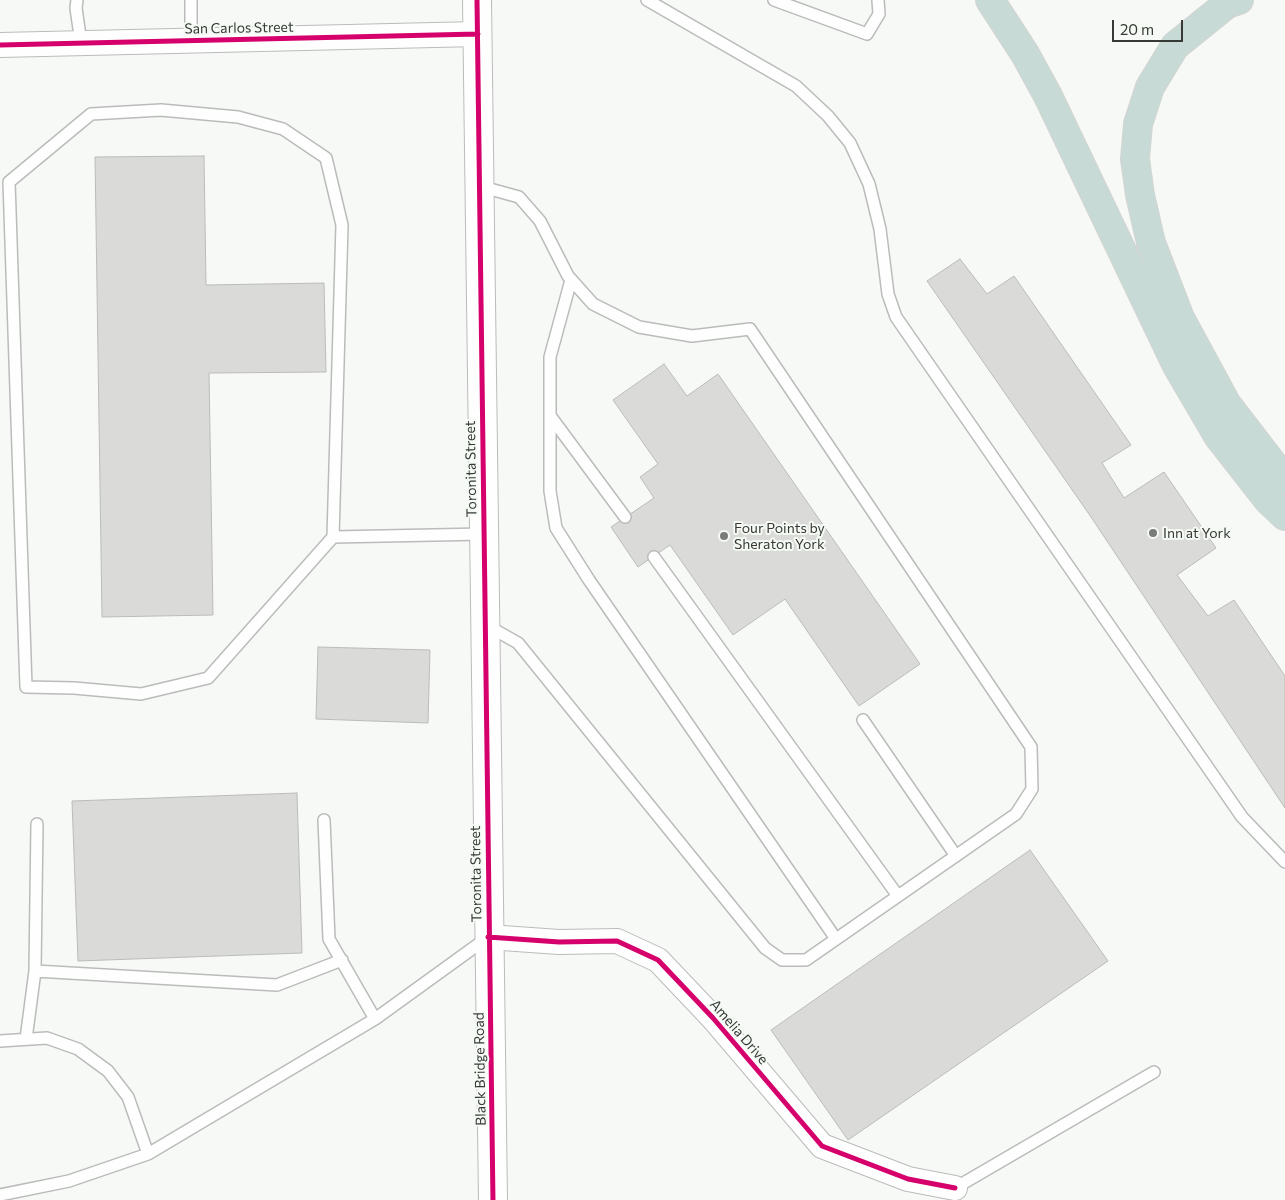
<!DOCTYPE html>
<style>
body{margin:0}
#map{position:relative;width:1285px;height:1200px;overflow:hidden;background:#f6f9f5;font-family:Commissioner,sans-serif}
canvas{display:block}
.scale{position:absolute;left:1112px;top:20px;width:71px;height:22px;box-sizing:border-box;border:2px solid #373937;border-top:0;padding-left:6px;font-size:15px;line-height:18px;white-space:nowrap;color:#373937;-webkit-text-stroke:4px #f5faf4;paint-order:stroke}
</style>
<div id="map">
<canvas width="1285" height="1200"></canvas>
<div class="scale">20 m</div>
</div>
<script>
const g = document.querySelector('canvas').getContext('2d');
g.lineJoin = 'round';
function paint(path, color) { g.fillStyle = color; g.fill(path, 'evenodd'); }
const shape = rows => new Path2D(rows.map(r => 'M' + r).join(''));
function strokePath(path, color, width, dash) { g.strokeStyle = color; g.lineWidth = width; g.lineCap = dash ? 'butt' : 'round'; g.setLineDash(dash || []); g.stroke(path); }
function label(font, color, halo, rows, align = 'center') {
  g.font = font + ' Commissioner,sans-serif'; g.lineWidth = 4; g.setLineDash([]); g.textBaseline = 'middle'; g.strokeStyle = halo; g.fillStyle = color; for (const [text, x, y, turn = 0] of rows) {
    g.save(); g.translate(x, y); g.rotate((+turn || 0) * Math.PI / 180); g.textAlign = isNaN(turn) ? turn : align; if (halo) g.strokeText(text, 0, 0); g.fillText(text, 0, 0); g.restore();
  }
}
const building = shape([
 [204,156,206,285,324,283,326,372,209,373,213,615,102,617,95,157,204,156],
 [960,259,987,294,1014,276,1131,445,1102,463,1124,498,1164,472,1216,548,1177,575,1208,616,1234,600,1285,676,1285,808,1091,517,927,281,960,259],
 [664,364,687,396,718,374,920,664,859,706,785,599,733,635,670,545,638,567,611,527,654,498,640,477,658,464,613,400,664,364],
 [318,647,430,650,428,723,316,719,318,647],
 [297,793,302,953,78,961,72,801,297,793],
 [1030,850,1108,961,848,1140,771,1030,1030,850]
]);
const lane = shape([
 [77,0,76,8,81,43],
 [647,0,796,86,828,116,850,143,869,184,880,229,888,294,896,317,1242,817,1285,862],
 [774,0,867,34,879,14,878,0],
 [191,41,191,0],
 [479,186,519,197,540,221,568,276,593,304,639,327,692,336,750,329,1031,747,1032,789,1016,814,806,960,782,960,765,948,518,643,486,625],
 [571,280,550,357,550,491,556,528,589,580,836,939],
 [551,417,625,517],
 [333,537,342,225,326,158,283,129,238,117,161,110,91,114,9,182,26,687,74,688,141,694,208,678,333,537,484,534],
 [654,557,898,896],
 [863,720,956,856],
 [324,820,329,939,375,1019],
 [35,971,277,985,342,960],
 [26,1039,35,971,37,824],
 [0,1041,47,1038,78,1049,108,1071,128,1097,148,1154],
 [955,1188,1154,1072],
 [0,1195,69,1181,148,1154,375,1019,487,938]
]);
const street = shape([
 [0,45,478,34],
 [488,937,559,942,617,941,658,960,713,1018,822,1146,908,1179,955,1188]
]);
const secondary = shape([
 [477,0,493,1200]
]);
const highway = shape([
 [990,0,1025,54,1048,96,1177,366,1218,436,1268,500,1285,516],
 [1239,0,1227,4,1175,46,1150,87,1138,124,1135,159,1140,195,1151,243,1180,318,1226,403,1285,480]
]);
const cycleway = shape([
 [477,0,493,1200],
 [0,45,478,34],
 [488,937,559,942,617,941,658,960,713,1018,822,1146,908,1179,955,1188]
]);
const markers = [
 [1153,533,5,"#7a7c7a"],
 [724,536,5,"#7a7c7a"]
];
const streetNames = [
 ["San Carlos Street",239,28,-1],
 ["Toronita Street",471,469,-91],
 ["Toronita Street",476,874,-91],
 ["Amelia Drive",739,1032,49],
 ["Black Bridge Road",480,1069,-91]
];
const poiNames = [
 ["Four Points by",734,528],
 ["Sheraton York",734,544],
 ["Inn at York",1163,533]
];
paint(building, '#dadbd8');
strokePath(building, '#bbbcb9', 1);
strokePath(lane, '#babcba', 14);
strokePath(street, '#babcba', 26);
strokePath(secondary, '#babcba', 30);
strokePath(highway, '#d4d5d3', 30);
strokePath(lane, '#fefefe', 11);
strokePath(street, '#fefefe', 24);
strokePath(secondary, '#fefefe', 28);
strokePath(highway, '#c8dad6', 28);
strokePath(cycleway, '#d6006c', 5);
for (const [x, y, r, color] of markers) { const dot = new Path2D(); dot.arc(x, y, r, 0, 2 * Math.PI); g.fillStyle = color; g.fill(dot); strokePath(dot, '#f5faf4', 2); }
label('14px', '#373937', '#f5faf4', streetNames);
label('14px', '#373937', '#f5faf4', poiNames, 'left');
</script>
